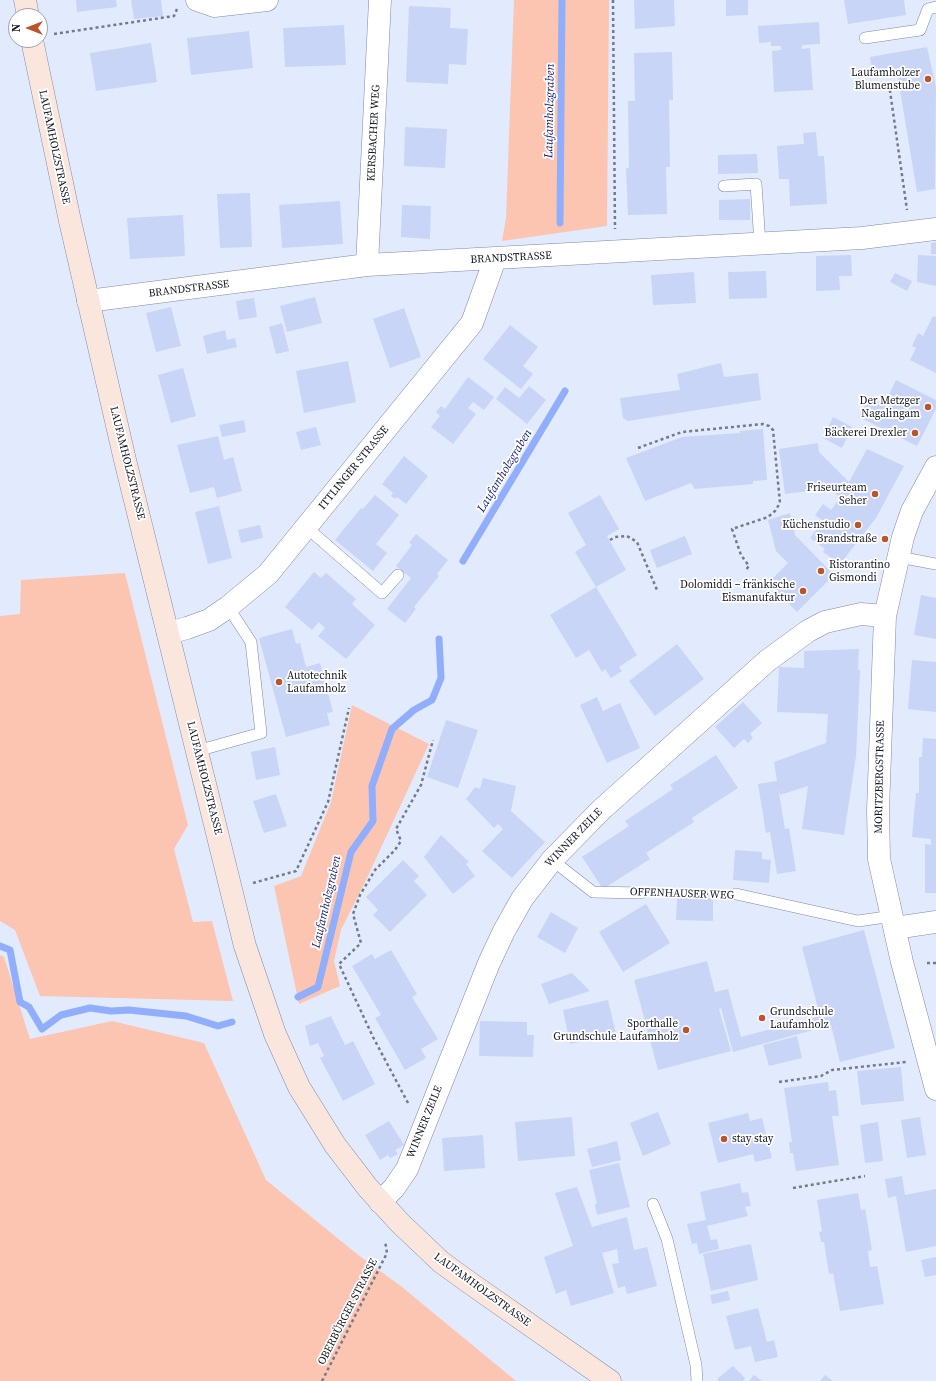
<!DOCTYPE html>
<meta charset="utf-8">
<style>
body{margin:0}
#map{position:relative;width:936px;height:1381px;overflow:hidden;background:#e2eafe;font-family:"Source Serif 4",serif}
canvas{display:block}
.north{position:absolute;left:8px;top:8px;width:40px;height:40px;box-sizing:border-box;background:#fff;border:1px solid #a1a3a7;border-radius:50%;rotate:270deg;font-size:11px;font-weight:700;line-height:16px;text-align:center;color:#141824}
.north::after{content:'';display:block;margin:auto;width:14px;height:18px;background:#ba542a;clip-path:polygon(50% 0,100% 100%,50% 72%,0 100%)}
</style>
<div id="map">
<canvas width="936" height="1381"></canvas>
<div class="north">N</div>
</div>
<script>
const g = document.querySelector('canvas').getContext('2d');
g.lineJoin = 'round';
function paint(path, color) { g.fillStyle = color; g.fill(path, 'evenodd'); }
const shape = rows => new Path2D(rows.map(r => 'M' + r).join(''));
function strokePath(path, color, width, dash) { g.strokeStyle = color; g.lineWidth = width; g.lineCap = dash ? 'butt' : 'round'; g.setLineDash(dash || []); g.stroke(path); }
function label(font, color, halo, rows, align = 'center') {
  g.font = font + ' "Source Serif 4",serif'; g.lineWidth = 3.5; g.setLineDash([]); g.textBaseline = 'middle'; g.strokeStyle = halo; g.fillStyle = color; for (const [text, x, y, turn = 0] of rows) {
    g.save(); g.translate(x, y); g.rotate((+turn || 0) * Math.PI / 180); g.textAlign = isNaN(turn) ? turn : align; if (halo) g.strokeText(text, 0, 0); g.fillText(text, 0, 0); g.restore();
  }
}
const green = shape([
 [514,0,609,0,607,226,502,241,506,218],
 [125,573,188,825,174,849,193,922,212,921,233,1001,40,996,15,930,0,921,0,616,20,614,21,580],
 [352,705,429,744,367,878,341,930,334,961,340,986,299,1004,274,886,301,876,331,802],
 [0,955,4,957,30,1039,112,1021,204,1043,266,1180,357,1254,402,1287,516,1381,0,1381]
]);
const stream = shape([
 [560,223,562,0],
 [463,561,565,391],
 [0,946,10,950,20,1002,29,1007,42,1029,61,1015,90,1008,111,1011,129,1010,186,1016,218,1026,232,1022],
 [298,997,318,987,351,852,373,821,372,786,392,729,414,710,432,700,441,678,439,639]
]);
const building = shape([
 [76,0,116,0,117,7,77,12],
 [131,0,161,0,163,16,134,19],
 [634,0,674,0,675,26,635,29],
 [726,0,748,0,748,15,726,16],
 [844,0,904,0,906,15,848,24],
 [409,6,451,8,450,28,468,29,466,65,449,64,448,84,406,82],
 [819,22,820,44,802,45,802,49,810,48,813,90,774,92,772,51,781,50,781,46,771,46,771,42,759,43,758,26],
 [344,25,346,65,285,67,283,28],
 [249,31,253,68,191,75,187,38],
 [151,43,157,82,96,91,90,53],
 [927,47,936,87,935,193,935,189,917,192,897,72,873,76,870,57],
 [672,52,673,100,669,100,670,167,666,167,667,214,628,215,626,168,629,168,628,101,635,101,634,53],
 [405,127,447,129,445,168,404,166],
 [816,132,818,156,824,156,827,204,790,206,789,179,779,179,777,146,804,144,803,133],
 [757,154,758,173,718,174,718,155],
 [250,193,252,247,220,248,217,194],
 [750,199,750,220,719,220,719,200],
 [340,201,343,244,282,248,279,205],
 [402,205,431,206,430,239,401,237],
 [183,215,185,256,130,259,127,218],
 [936,242,936,254,931,254,931,243],
 [851,255,852,276,839,276,840,290,816,291,816,256],
 [918,255,936,256,936,286,917,282],
 [766,271,767,298,729,299,728,272],
 [694,272,696,303,653,305,651,275],
 [895,273,912,281,907,291,890,282],
 [315,297,322,323,287,332,280,306],
 [254,298,257,317,239,320,236,301],
 [171,307,181,346,156,352,146,313],
 [404,308,421,357,390,368,373,319],
 [933,316,936,317,936,373,910,360,916,348,912,346,918,333,923,336],
 [282,323,289,351,276,354,269,327],
 [510,325,538,347,523,366,533,374,521,389,483,359],
 [225,330,227,340,235,338,237,347,207,354,203,336],
 [348,361,356,402,304,413,296,371],
 [721,363,724,377,758,373,761,400,628,421,623,418,620,398,680,390,677,374],
 [183,368,196,416,171,423,158,375],
 [468,377,494,397,484,410,473,402,468,408,476,414,453,444,431,427,440,416,436,412,441,406,445,409],
 [896,380,936,400,936,409,917,446,859,417,869,397,884,405],
 [529,386,546,400,527,424,496,399,505,387,519,398],
 [833,417,852,427,842,448,823,438],
 [244,420,246,432,222,437,219,425],
 [316,427,321,445,301,450,296,432],
 [763,429,767,480,753,481,753,484,695,489,691,483,645,501,626,458,682,437,740,433,740,431],
 [218,436,224,460,233,457,242,491,217,498,214,487,190,493,177,445],
 [818,443,819,452,849,482,867,449,904,466,876,518,840,564,823,552,825,549,810,538,823,521,815,515,823,504,831,510,840,498,823,481,824,489,785,494,779,449],
 [404,456,428,476,406,504,397,497,395,499,391,496,393,493,382,484],
 [375,495,399,515,376,544,387,553,373,571,335,540,361,508,363,509],
 [600,495,619,529,607,536,626,570,596,587,637,655,619,667,622,671,611,678,605,669,602,672,589,650,576,658,550,615,596,587,575,552,586,545,568,513],
 [219,506,232,558,208,564,195,512],
 [790,513,795,535,834,575,797,612,768,583,788,563,776,551,768,520],
 [260,525,263,538,241,543,238,530],
 [416,534,448,560,437,574,439,576,414,607,416,609,405,623,387,609,411,578,396,566,412,545,409,543],
 [685,536,692,554,657,568,650,550],
 [314,572,321,578,326,573,356,599,352,604,375,625,346,659,318,636,325,628,319,622,312,630,285,607],
 [921,595,936,598,936,639,914,635],
 [292,629,296,644,300,643,306,667,320,663,333,712,327,713,330,725,286,737,259,638],
 [677,644,704,679,655,716,629,681],
 [859,649,858,670,860,670,856,756,844,835,802,829,808,786,780,795,778,787,785,829,789,828,796,871,777,874,770,832,766,833,758,784,777,781,774,762,826,743,828,714,777,712,779,667,804,668,804,651],
 [912,660,936,662,936,712,908,709],
 [597,697,603,711,620,703,640,748,607,763,580,705],
 [743,702,762,723,750,734,753,738,748,743,744,739,734,748,715,727],
 [446,720,478,730,458,788,427,777],
 [923,738,936,739,936,893,925,893,925,844,931,845,931,839,912,837,916,793,919,793,919,757,922,757],
 [275,747,280,775,256,780,251,752],
 [716,755,738,788,692,818,694,822,646,853,650,859,603,889,582,857,629,826,625,821,673,789,670,785],
 [483,778,516,786,511,811,545,842,512,878,482,851,503,829,498,824,494,828,466,799,475,787,480,789],
 [276,794,287,826,264,833,253,801],
 [441,835,469,862,466,864,475,876,453,894,424,857],
 [735,850,762,852,762,859,771,860,769,883,733,880],
 [403,860,419,876,414,881,427,895,390,932,373,915,378,910,366,897],
 [677,898,713,898,713,921,676,920],
 [646,904,670,943,623,972,599,932],
 [551,912,578,928,565,953,537,937],
 [864,930,895,1048,840,1062,831,1025,733,1052,721,1008,719,1009,731,1051,658,1070,634,980,707,961,715,992,728,989,741,1037,820,1016,802,947],
 [391,950,417,994,412,997,438,1039,421,1049,426,1058,405,1070,375,1018,381,1015,352,966,372,954,375,959],
 [572,973,590,991,549,1004,541,984],
 [608,1000,616,1034,570,1044,563,1010],
 [331,1016,345,1045,353,1041,375,1084,343,1101,320,1058,324,1056,318,1043,310,1046,305,1026],
 [480,1021,527,1022,527,1035,534,1035,533,1057,479,1056],
 [797,1036,802,1058,769,1066,763,1045],
 [901,1067,904,1101,861,1105,857,1071],
 [828,1082,829,1091,836,1090,839,1116,832,1116,839,1165,796,1171,793,1153,790,1153,789,1142,792,1142,784,1088],
 [658,1112,671,1144,643,1156,630,1123],
 [748,1113,750,1121,762,1118,772,1158,755,1162,753,1154,718,1163,708,1123],
 [572,1117,575,1156,518,1161,515,1122],
 [920,1117,926,1155,907,1158,901,1120],
 [389,1121,404,1145,395,1150,398,1154,390,1158,388,1155,380,1160,365,1135],
 [878,1122,883,1161,865,1163,860,1125],
 [483,1135,485,1168,444,1171,442,1138],
 [617,1141,621,1160,592,1167,587,1149],
 [619,1163,630,1207,597,1215,595,1204,597,1204,589,1170],
 [902,1176,905,1195,936,1189,936,1246,906,1252,896,1196,888,1198,885,1179],
 [740,1183,742,1193,748,1192,751,1206,745,1207,748,1216,707,1226,711,1240,717,1239,719,1249,699,1254,697,1243,692,1244,687,1224,706,1220,700,1192],
 [577,1187,592,1227,627,1217,634,1250,647,1247,657,1286,627,1294,625,1286,618,1288,612,1264,619,1263,617,1249,602,1253,614,1293,571,1306,566,1290,556,1294,544,1257,573,1246,555,1193],
 [858,1193,861,1210,865,1209,872,1250,868,1251,870,1267,877,1266,884,1304,840,1311,833,1273,829,1274,824,1242,821,1242,819,1232,822,1231,817,1200],
 [751,1244,758,1280,711,1291,703,1254],
 [936,1257,936,1275,925,1277,921,1260],
 [728,1291,730,1300,712,1304,710,1295],
 [758,1308,767,1342,774,1340,778,1357,755,1362,751,1346,735,1350,726,1316],
 [733,1366,745,1378,743,1381,719,1381,717,1379],
 [754,1375,762,1381,749,1381],
 [825,1375,833,1381,820,1381]
]);
const path = shape([
 [613,0,615,229],
 [54,34,174,16,177,9],
 [889,84,907,210],
 [638,448,682,432,763,424,769,426,773,430,780,503,775,511,768,517,732,529,741,555,749,566,745,571],
 [610,540,615,537,627,536,637,542,657,590],
 [253,883,296,871,328,802,349,708],
 [657,893,720,894],
 [927,963,936,963],
 [779,1082,821,1076,832,1070,906,1062],
 [408,1103,373,1037,339,964,361,943,353,914,360,895,375,870,395,850,401,841,396,829,421,785,433,740],
 [793,1188,865,1176],
 [322,1381,387,1253,385,1241]
]);
const lane = shape([
 [865,38,920,30,928,9,936,7],
 [724,186,756,184,760,244],
 [306,527,382,593,398,575],
 [899,557,936,564],
 [197,751,261,733,251,642,228,607],
 [552,860,593,892,641,893],
 [736,894,858,921,893,916],
 [653,1204,667,1239,696,1365,697,1381]
]);
const street = shape([
 [197,0,214,6,267,0],
 [367,265,380,0],
 [88,301,367,265,862,238,936,229],
 [936,467,912,511,903,537,885,616,878,810,879,859,902,962,936,1089],
 [168,633,187,628,209,620,228,607,268,574,472,323,495,259],
 [895,928,936,922],
 [380,1202,394,1188,407,1169,489,963,504,931,522,899,552,860,601,810,767,661,808,631,825,622,861,614,885,616]
]);
const secondary = shape([
 [25,0,28,16],
 [32,40,70,221,125,460,245,946,275,1034,299,1087,335,1145,368,1188,400,1223,441,1262,470,1283,610,1381]
]);
const markers = [
 [928,79,4,"#ba542a"],
 [928,407,4,"#ba542a"],
 [915,433,4,"#ba542a"],
 [875,494,4,"#ba542a"],
 [858,525,4,"#ba542a"],
 [885,539,4,"#ba542a"],
 [821,571,4,"#ba542a"],
 [803,591,4,"#ba542a"],
 [279,682,4,"#ba542a"],
 [762,1018,4,"#ba542a"],
 [686,1030,4,"#ba542a"],
 [724,1139,4,"#ba542a"]
];
const poiNames = [
 ["Laufamholzer",920,73],
 ["Blumenstube",920,86],
 ["Der Metzger",920,401],
 ["Nagalingam",920,414],
 ["Bäckerei Drexler",907,433],
 ["Friseurteam",867,488],
 ["Seher",867,501],
 ["Küchenstudio",850,525],
 ["Brandstraße",877,539],
 ["Ristorantino",829,565,"left"],
 ["Gismondi",829,578,"left"],
 ["Dolomiddi – fränkische",795,585],
 ["Eismanufaktur",795,598],
 ["Autotechnik",287,676,"left"],
 ["Laufamholz",287,689,"left"],
 ["Grundschule",770,1012,"left"],
 ["Laufamholz",770,1025,"left"],
 ["Sporthalle",678,1024],
 ["Grundschule Laufamholz",678,1037],
 ["stay stay",732,1139,"left"]
];
const streetNames = [
 ["KERSBACHER WEG",374,133,-87],
 ["LAUFAMHOLZSTRASSE",54,147,78],
 ["BRANDSTRASSE",511,258,-3],
 ["BRANDSTRASSE",189,289,-7],
 ["LAUFAMHOLZSTRASSE",127,463,76],
 ["ITTLINGER STRASSE",354,468,-51],
 ["MORITZBERGSTRASSE",880,777,-89],
 ["LAUFAMHOLZSTRASSE",204,778,76],
 ["WINNER ZEILE",574,838,-46],
 ["OFFENHAUSER WEG",682,894,2],
 ["WINNER ZEILE",425,1122,-68],
 ["LAUFAMHOLZSTRASSE",482,1290,36],
 ["OBERBÜRGER STRASSE",348,1312,-63]
];
const waterNames = [
 ["Laufamholzgraben",550,111,-89],
 ["Laufamholzgraben",505,471,-59],
 ["Laufamholzgraben",327,902,-77]
];
paint(green, '#fcc5b1');
strokePath(stream, '#91aefd', 7);
paint(building, '#c8d5f6');
strokePath(lane, '#7d89a7', 12);
strokePath(street, '#7d89a7', 23);
strokePath(secondary, '#7d89a7', 23);
strokePath(path, '#747a89', 2.5, [3, 3]);
strokePath(lane, '#fff', 11);
strokePath(street, '#fff', 22);
strokePath(secondary, '#fbe6de', 22);
for (const [x, y, r, color] of markers) { const dot = new Path2D(); dot.arc(x, y, r, 0, 2 * Math.PI); g.fillStyle = color; g.fill(dot); strokePath(dot, '#fff', 1.5); }
label('11px', '#141824', '#fff', poiNames, 'right');
label('11px', '#141824', '#fff', streetNames);
label('italic 12px', '#0e1971', '#fff', waterNames);
</script>
